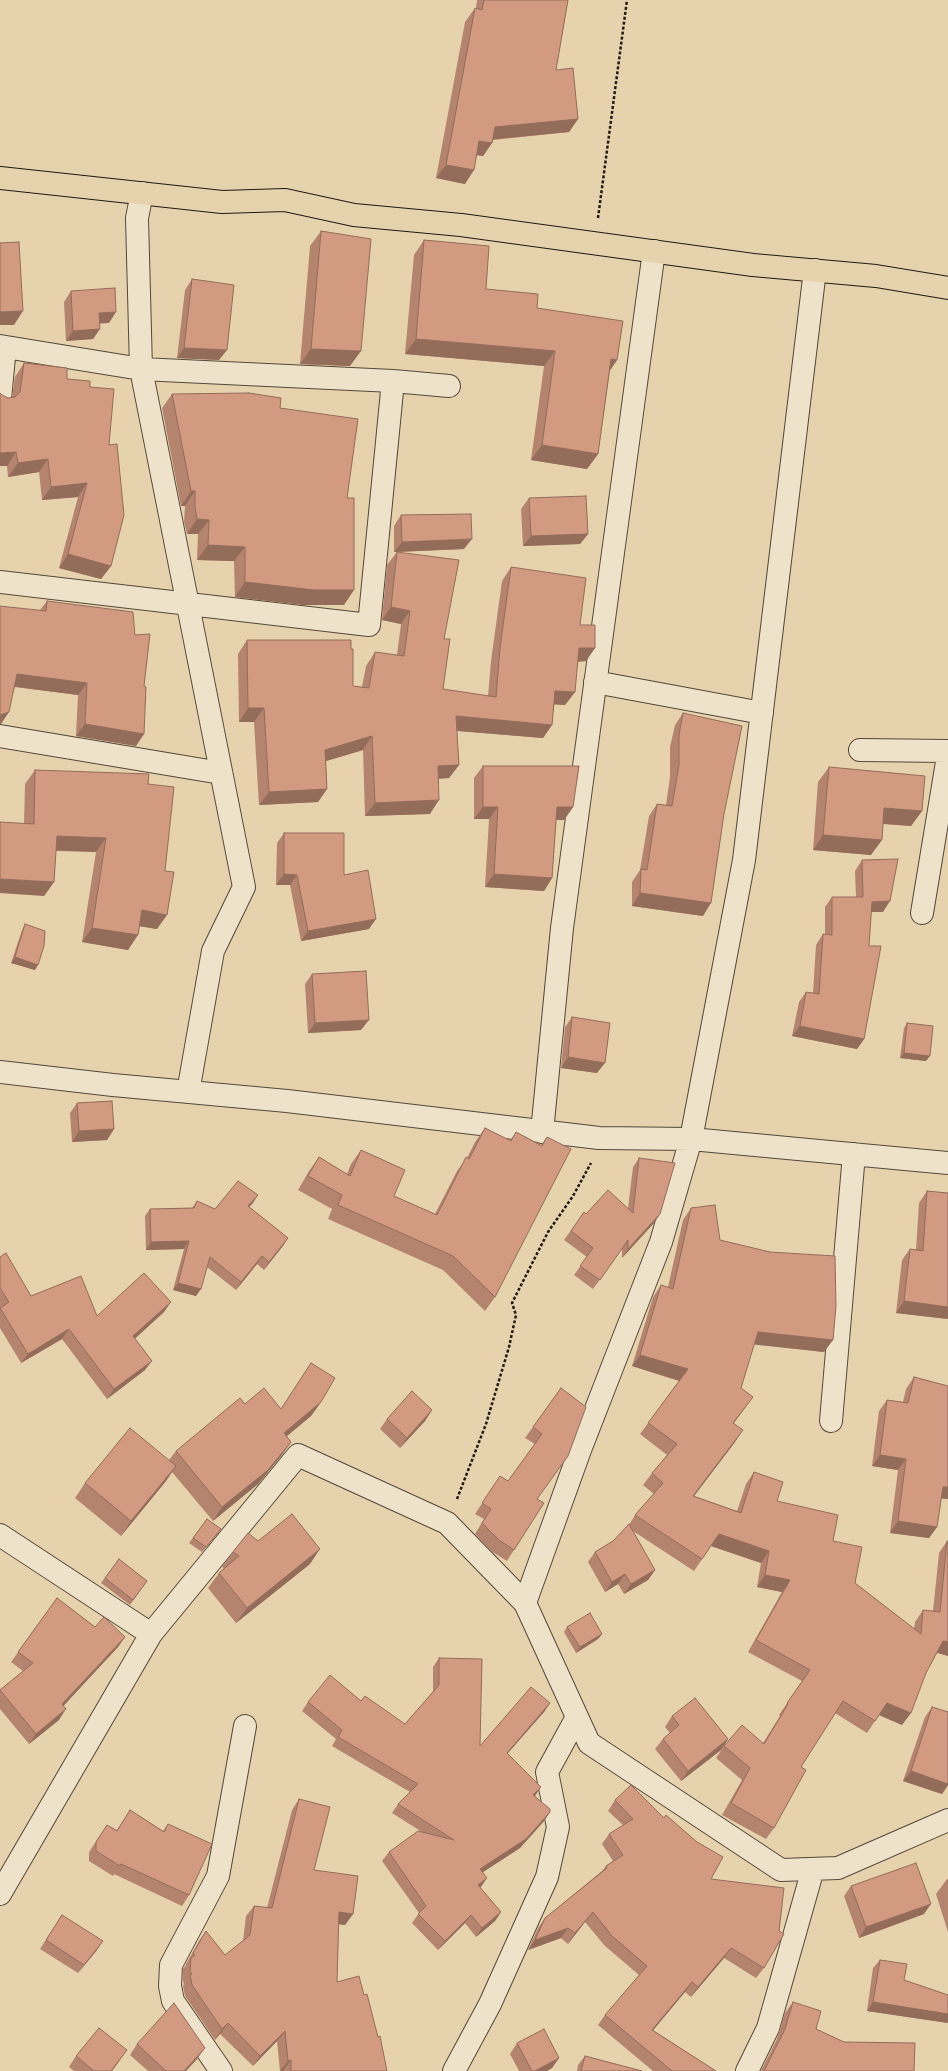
<!DOCTYPE html>
<style>
body{margin:0}
canvas{display:block;background:#e6d3ae}
</style>
<canvas width="948" height="2071"></canvas>
<script>
const g = document.querySelector('canvas').getContext('2d');
g.lineJoin = 'round';
const shape = rows => new Path2D(rows.map(r => 'M' + r).join(''));
function strokePath(path, color, width, dash) { g.strokeStyle = color; g.lineWidth = width; g.lineCap = dash ? 'butt' : 'round'; g.setLineDash(dash || []); g.stroke(path); }
function paint(path, color) { g.fillStyle = color; g.fill(path, 'evenodd'); }
const path = shape([
 [598,218,627,0],
 [457,1499,486,1424,509,1347,516,1315,512,1303,548,1232,573,1196,591,1163]
]);
const minor = shape([
 [142,193,137,218,141,369,244,887,213,951,188,1092],
 [0,346,141,369,393,381,449,386],
 [0,399,5,347],
 [0,582,369,625,393,381],
 [595,682,762,713],
 [0,736,221,773],
 [860,750,948,751],
 [922,913,948,756],
 [0,1072,113,1085,287,1101,599,1138,691,1139,948,1163],
 [542,1132,562,928,654,251],
 [831,1421,854,1154],
 [0,1535,151,1634],
 [525,1603,580,1450,661,1242,691,1139,744,860,815,270],
 [0,1894,151,1634,298,1455,447,1523,525,1603,589,1743,781,1870,838,1868,948,1820],
 [221,2071,173,2001,170,1986,171,1965,218,1876,245,1726],
 [454,2071,490,2004,547,1877,558,1827,547,1772,577,1717],
 [747,2071,768,2028,813,1869]
]);
const major = shape([
 [0,178,222,202,285,200,354,215,461,225,753,265,876,276,948,288]
]);
const wall = shape([
 [477,0,568,0,556,70,578,119,569,132,493,140,492,143,483,156,477,155,465,184,436,178,465,22,475,8,476,8],
 [321,231,350,366,300,364,310,246],
 [424,240,486,289,537,308,617,360,610,370,598,454,587,469,531,460,544,366,405,354,414,255],
 [192,279,219,360,177,358,185,290],
 [71,291,109,323,100,323,93,339,66,341,64,302],
 [24,363,90,387,109,445,111,566,101,579,59,568,78,497,42,500,39,472,8,477,7,466,2,395,8,398,12,397,15,377],
 [172,394,280,408,347,498,344,605,303,605,235,597,234,561,197,560,198,534,187,534,184,522,185,506,181,506,162,408],
 [529,498,588,534,580,544,523,546,521,509],
 [401,515,464,549,397,552,444,639,443,689,488,696,491,661,502,581,511,567,580,625,595,648,586,661,577,662,575,692,565,705,554,704,552,725,543,738,457,731,459,765,449,778,438,779,430,814,365,816,363,750,326,761,327,789,318,802,259,805,254,722,239,722,238,654,247,640,351,649,353,686,362,687,366,666,375,652,397,655,401,624,382,620,387,565,397,552,394,552,394,526],
 [47,601,136,746,76,736,78,695,15,687,1,724,40,610],
 [683,713,703,916,632,906,632,882,640,870,649,816,657,804,666,805,670,777,670,747,675,725],
 [483,766,573,807,564,820,556,820,552,878,544,891,485,887,489,819,474,819,474,778],
 [829,767,922,811,911,826,883,824,871,855,813,850,818,782],
 [35,770,148,784,157,929,139,926,128,950,82,942,96,852,56,851,54,882,44,896,24,823,25,784],
 [284,833,369,929,301,941,290,885,276,885,277,843],
 [862,860,883,912,871,912,864,1039,857,1049,792,1036,799,1002,806,992,813,993,816,945,823,934,825,934,825,907,832,897,856,897,855,871],
 [25,924,35,970,11,963,22,930],
 [312,974,361,1030,308,1033,305,984],
 [572,1017,597,1073,561,1068,565,1027],
 [907,1023,926,1061,900,1058,904,1028],
 [77,1103,114,1129,107,1140,72,1142,70,1113],
 [485,1128,510,1141,516,1132,541,1145,547,1137,495,1297,485,1311,443,1270,328,1219,332,1209,298,1190,309,1171,319,1157,347,1174,351,1164,361,1150,394,1196,435,1214,457,1171,467,1158,475,1142],
 [639,1158,660,1214,654,1223,622,1258,622,1249,593,1289,574,1275,587,1257,564,1240,584,1212,586,1214,628,1208,633,1167],
 [927,1191,948,1319,896,1313,902,1260,910,1249,916,1250,919,1203],
 [197,1201,215,1209,253,1203,249,1207,288,1238,264,1270,257,1264,236,1290,207,1267,196,1296,173,1290,184,1249,146,1250,145,1216,150,1209,192,1208],
 [691,1208,720,1240,824,1352,754,1344,741,1388,745,1408,734,1423,735,1442,694,1496,737,1511,746,1484,754,1472,777,1501,833,1541,855,1583,914,1629,915,1622,923,1610,933,1611,939,1553,947,1541,948,1541,948,1656,937,1653,926,1673,902,1725,879,1715,867,1733,835,1713,801,1767,774,1828,766,1839,722,1815,742,1780,716,1758,724,1746,763,1743,780,1716,779,1715,802,1681,748,1652,782,1592,757,1587,761,1563,711,1546,694,1571,633,1531,655,1570,648,1580,624,1594,618,1584,605,1592,588,1562,595,1552,613,1541,629,1525,635,1515,654,1494,643,1485,652,1473,667,1455,640,1434,679,1381,632,1366,653,1297,661,1285,668,1287,683,1220],
 [0,1257,31,1296,97,1316,164,1312,135,1338,145,1370,107,1399,62,1339,21,1363,0,1328],
 [311,1363,321,1402,311,1416,286,1436,291,1442,281,1456,258,1484,213,1521,172,1472,166,1481,121,1536,75,1498,85,1483,169,1460,176,1451,245,1404,281,1409],
 [914,1377,948,1386,948,1499,941,1498,937,1527,929,1538,890,1533,898,1470,872,1466,879,1411,887,1400,903,1402,906,1389],
 [561,1388,537,1499,514,1550,507,1561,491,1551,475,1534,484,1519,475,1514,500,1476,508,1481,535,1444,525,1438],
 [432,1410,425,1421,400,1448,380,1429,387,1419],
 [207,1519,217,1534,202,1552,189,1543],
 [258,1541,310,1564,236,1623,208,1588,219,1573,224,1568,222,1567,233,1552],
 [119,1559,147,1581,130,1605,101,1583],
 [57,1598,95,1627,125,1637,118,1647,63,1706,59,1720,29,1744,0,1709,0,1690,23,1671,11,1662],
 [567,1627,602,1634,598,1639,576,1653,564,1632],
 [439,1658,480,1746,550,1703,544,1712,507,1754,535,1796,550,1812,544,1821,520,1848,483,1872,481,1887,480,1887,501,1912,495,1921,476,1937,465,1923,438,1950,412,1923,419,1913,382,1861,389,1852,422,1832,392,1813,398,1804,410,1792,332,1746,336,1739,302,1711,308,1702,405,1724,433,1692,433,1667],
 [932,1707,948,1712,948,1785,942,1794,903,1781,925,1717],
 [672,1716,728,1739,721,1750,681,1781,655,1749,663,1739,670,1733,665,1727],
 [299,1799,314,1870,353,1914,345,1925,338,1924,337,1982,364,1995,387,2071,280,2071,277,2041,253,2066,220,2034,215,2040,185,1996,183,1986,184,1984,183,1981,183,1969,186,1965,186,1964,199,1941,206,1931,225,1955,243,1941,246,1916,254,1906,267,1908,292,1810],
 [615,1800,711,1879,764,1968,756,1978,724,1958,691,1997,685,1992,653,2030,716,2071,653,2071,598,2025,605,2015,639,1975,605,1946,585,1922,568,1944,561,1938,528,1950,538,1928,545,1918,602,1871,606,1866,613,1861,602,1844,609,1834,623,1825,608,1811],
 [130,1810,163,1831,168,1824,189,1895,182,1906,114,1874,113,1876,89,1861,89,1852,107,1825,117,1830],
 [947,1879,948,1879,948,1932,936,1894],
 [851,1886,924,1914,859,1938,844,1896],
 [62,1915,97,1950,78,1973,40,1949],
 [880,1960,904,1980,948,1995,948,2023,867,2011,873,1968],
 [793,2002,816,2029,844,2042,914,2071,761,2071,777,2039,785,2013],
 [517,2043,559,2058,552,2068,547,2071,519,2071,510,2054],
 [137,2044,197,2059,186,2071,148,2071,130,2055],
 [76,2056,120,2060,112,2071,74,2071,69,2067],
 [585,2056,642,2071,577,2071,578,2065]
]);
const shadedWall = shape([
 [578,119,569,132,486,140,495,127],
 [479,141,492,143,483,156,470,154],
 [446,165,474,170,465,184,436,178],
 [23,311,14,325,0,325,0,312],
 [116,312,109,323,92,324,99,313],
 [100,329,93,339,66,341,73,331],
 [416,339,555,351,544,366,405,354],
 [184,348,227,350,219,360,177,358],
 [311,349,361,351,350,366,300,364],
 [611,359,617,360,607,375],
 [542,445,598,454,587,469,531,460],
 [16,452,7,466,0,466,0,453],
 [48,459,39,472,8,477,18,463],
 [87,483,78,497,42,500,51,487],
 [191,491,195,491,185,506,181,506],
 [197,519,209,520,198,534,187,534],
 [588,534,580,544,523,546,531,536],
 [472,539,464,549,394,552,402,542],
 [208,545,245,547,234,561,197,560],
 [68,554,111,566,101,579,59,568],
 [245,582,354,590,344,605,303,605,235,597],
 [391,607,410,611,401,624,382,620],
 [579,648,595,648,586,661,569,662],
 [17,674,87,683,78,695,9,686],
 [555,691,575,692,565,705,546,704],
 [248,708,264,708,254,722,239,722],
 [9,712,1,724,0,724,0,715],
 [456,716,552,725,543,738,447,730],
 [85,724,144,734,136,746,76,736],
 [372,736,363,750,316,764,325,750],
 [459,765,449,778,428,779,438,766],
 [327,789,318,802,259,805,269,792],
 [439,800,430,814,365,816,375,803],
 [483,807,498,807,489,819,474,819],
 [557,807,573,807,564,820,548,820],
 [884,808,922,811,911,826,874,823],
 [823,835,882,840,871,855,813,850],
 [57,836,106,838,96,852,47,850],
 [284,874,297,875,290,885,276,885],
 [494,874,552,878,544,891,485,887],
 [0,879,54,882,44,896,0,893],
 [640,893,711,903,703,916,632,906],
 [890,901,883,912,865,912,872,902],
 [142,910,167,915,157,929,132,925],
 [376,919,369,929,301,941,308,931],
 [92,928,138,935,128,950,82,942],
 [15,957,38,965,35,970,11,963],
 [369,1020,361,1030,308,1033,315,1023],
 [800,1026,864,1039,857,1049,792,1036],
 [904,1053,930,1056,926,1061,900,1058],
 [568,1057,605,1063,597,1073,561,1068],
 [114,1129,107,1140,72,1142,79,1131],
 [258,1195,253,1203,243,1213,248,1206],
 [660,1214,654,1223,622,1258,628,1249],
 [288,1238,283,1246,264,1270,269,1262],
 [189,1241,184,1249,146,1250,151,1242],
 [262,1256,257,1264,236,1290,241,1282],
 [178,1283,201,1289,196,1296,173,1290],
 [904,1301,948,1307,948,1319,896,1313],
 [171,1302,164,1312,127,1346,133,1336],
 [69,1329,62,1339,21,1363,28,1354],
 [758,1332,833,1340,824,1352,749,1344],
 [640,1355,688,1369,680,1381,632,1366],
 [152,1361,145,1370,107,1399,114,1389],
 [753,1397,745,1408,725,1434,733,1423],
 [321,1402,311,1416,274,1447,284,1433],
 [432,1410,425,1421,400,1448,407,1438],
 [743,1430,735,1442,685,1508,693,1496],
 [291,1442,281,1456,258,1484,213,1521,222,1507],
 [880,1455,906,1459,898,1470,872,1466],
 [176,1466,166,1481,121,1536,131,1521],
 [943,1487,948,1487,948,1499,935,1498],
 [898,1521,937,1527,929,1538,890,1533],
 [719,1534,769,1551,761,1563,711,1546],
 [320,1549,310,1564,236,1623,247,1608],
 [655,1570,648,1580,624,1594,631,1584],
 [625,1574,618,1584,605,1592,612,1582],
 [765,1575,790,1580,782,1592,757,1587],
 [602,1634,598,1639,576,1653,580,1647],
 [125,1637,118,1647,55,1715,62,1704],
 [943,1641,948,1642,948,1656,935,1652],
 [550,1703,544,1712,500,1762,507,1753],
 [887,1703,911,1713,902,1725,879,1715],
 [66,1709,59,1720,29,1744,36,1734],
 [728,1739,721,1750,681,1781,688,1771],
 [911,1771,948,1784,948,1785,942,1794,903,1781],
 [541,1787,535,1796,533,1795],
 [550,1812,544,1821,520,1848,474,1878,480,1869],
 [487,1878,481,1887,472,1894,478,1885],
 [931,1904,924,1914,859,1938,866,1927],
 [339,1912,353,1914,345,1925,331,1923],
 [501,1912,495,1921,476,1937,482,1928],
 [593,1912,585,1922,568,1944,575,1933],
 [471,1915,465,1923,438,1950,445,1941],
 [568,1928,561,1938,528,1950,535,1940],
 [103,1941,97,1950,78,1973,84,1965],
 [731,1948,724,1958,691,1997,698,1987],
 [692,1982,685,1992,645,2040,652,2030],
 [873,2002,948,2014,948,2023,867,2011],
 [228,2023,220,2034,215,2040,222,2029],
 [285,2031,277,2041,253,2066,260,2056],
 [205,2048,197,2059,186,2071,184,2071],
 [127,2050,112,2071,111,2071],
 [559,2058,552,2068,547,2071,535,2071],
 [291,2060,283,2071,280,2071,288,2061]
]);
const building = shape([
 [484,0,568,0,556,70,573,68,578,119,495,127,492,143,479,141,474,170,446,165,475,8,482,10,484,0],
 [321,231,371,239,361,351,311,349,321,231],
 [424,240,489,246,486,289,538,294,537,308,623,321,617,360,611,359,598,454,542,445,555,351,416,339,424,240],
 [19,242,23,311,0,312,0,243,19,242],
 [192,279,234,285,227,350,184,348,192,279],
 [115,288,116,312,99,313,100,329,73,331,71,291,115,288],
 [24,363,67,368,67,379,90,381,90,387,114,389,109,445,117,444,124,515,111,566,68,554,87,483,51,487,48,459,18,463,16,452,0,453,0,393,2,395,8,398,15,397,20,392,24,363],
 [249,393,281,398,280,408,358,419,347,498,354,498,354,590,314,590,245,582,245,547,208,545,209,520,197,519,195,507,195,491,191,491,172,394,249,393],
 [586,496,588,534,531,536,529,498,586,496],
 [471,514,472,539,402,542,401,515,471,514],
 [397,552,459,560,444,639,450,639,443,689,496,697,500,648,511,567,586,578,580,625,595,625,595,648,579,648,575,692,555,691,552,725,456,716,459,765,438,766,439,800,375,803,372,736,325,750,327,789,269,792,264,708,248,708,247,640,351,640,351,649,353,649,353,686,369,688,375,652,404,656,410,611,391,607,397,552],
 [47,601,133,612,135,635,150,634,144,686,146,687,144,734,85,724,87,683,17,674,9,712,0,715,0,606,46,611,47,601],
 [683,713,742,726,724,814,711,903,640,893,641,869,647,870,657,804,672,806,679,765,679,735,683,713],
 [483,766,579,766,573,807,557,807,552,878,494,874,498,807,483,807,483,766],
 [829,767,925,776,922,811,884,808,882,840,823,835,829,767],
 [35,770,149,774,148,784,174,787,165,871,174,872,167,915,142,910,138,935,92,928,106,838,57,836,54,882,0,879,0,822,34,824,35,770],
 [284,833,344,833,344,875,368,870,376,919,308,931,297,875,284,874,284,833],
 [898,859,890,901,872,902,869,946,881,946,864,1039,800,1026,806,992,819,994,823,934,832,935,832,897,863,897,862,860,898,859],
 [25,924,45,931,44,946,38,965,15,957,25,924],
 [366,971,369,1020,315,1023,312,974,366,971],
 [572,1017,610,1023,605,1063,568,1057,572,1017],
 [907,1023,933,1026,930,1056,904,1053,907,1023],
 [112,1101,114,1129,79,1131,77,1103,112,1101],
 [485,1128,511,1141,516,1132,542,1146,547,1137,571,1149,495,1297,453,1256,338,1205,342,1195,308,1176,319,1157,350,1176,361,1150,405,1170,394,1196,437,1215,466,1157,469,1159,485,1128],
 [639,1158,675,1163,660,1214,628,1249,628,1240,600,1280,580,1266,593,1248,571,1231,584,1212,586,1214,608,1190,633,1213,639,1158],
 [238,1181,258,1195,248,1206,288,1238,269,1262,262,1256,241,1282,210,1257,201,1289,178,1283,189,1241,151,1242,150,1209,194,1208,197,1201,215,1209,238,1181],
 [927,1191,948,1193,948,1307,904,1301,910,1249,923,1251,927,1191],
 [715,1205,720,1240,770,1252,835,1256,836,1306,833,1340,758,1332,741,1388,753,1397,733,1423,743,1430,693,1496,741,1513,754,1472,783,1482,777,1501,838,1515,833,1541,862,1547,855,1583,921,1634,923,1610,940,1612,947,1541,948,1541,948,1642,943,1641,926,1673,911,1713,887,1703,875,1721,843,1701,801,1767,806,1770,774,1828,731,1803,750,1768,724,1746,742,1725,764,1744,788,1704,787,1703,810,1670,756,1640,790,1580,765,1575,769,1551,719,1534,702,1559,635,1515,663,1483,652,1473,677,1444,648,1423,688,1369,640,1355,661,1285,673,1289,691,1208,715,1205],
 [6,1253,31,1296,81,1276,97,1316,144,1273,171,1302,133,1336,152,1361,114,1389,69,1329,28,1354,0,1308,9,1302,0,1288,0,1257,6,1253],
 [311,1363,335,1378,321,1402,284,1433,291,1442,268,1470,222,1507,176,1451,240,1398,245,1404,264,1388,281,1409,311,1363],
 [914,1377,948,1386,948,1487,943,1487,937,1527,898,1521,906,1459,880,1455,887,1400,908,1403,914,1377],
 [561,1388,586,1407,568,1456,537,1499,544,1503,514,1550,499,1540,482,1523,491,1509,482,1503,500,1476,508,1481,542,1434,533,1427,561,1388],
 [412,1391,432,1410,407,1438,387,1419,412,1391],
 [130,1428,176,1466,131,1521,85,1483,130,1428],
 [292,1514,320,1549,247,1608,219,1573,239,1556,233,1552,248,1533,258,1541,292,1514],
 [207,1519,221,1529,206,1547,193,1538,207,1519],
 [629,1524,655,1570,631,1584,625,1574,612,1582,595,1552,613,1541,629,1524],
 [119,1559,147,1581,133,1600,105,1578,119,1559],
 [57,1598,95,1627,104,1617,125,1637,62,1704,66,1709,36,1734,0,1690,33,1663,18,1652,57,1598],
 [590,1613,602,1634,580,1647,567,1627,590,1613],
 [439,1658,482,1659,480,1746,531,1687,550,1703,507,1753,541,1787,533,1795,550,1809,550,1812,526,1839,480,1869,487,1878,478,1885,501,1912,482,1928,471,1915,445,1941,418,1914,426,1906,389,1852,418,1831,454,1840,398,1804,418,1784,338,1737,342,1730,308,1702,330,1675,361,1701,365,1696,405,1724,439,1685,439,1658],
 [695,1698,728,1739,688,1771,663,1739,679,1725,672,1716,695,1698],
 [932,1707,948,1712,948,1784,911,1771,932,1707],
 [631,1785,664,1818,666,1815,697,1842,723,1857,711,1879,784,1888,779,1931,784,1934,764,1968,731,1948,698,1987,692,1982,652,2030,716,2071,672,2071,605,2015,647,1966,612,1936,593,1912,575,1933,568,1928,535,1940,545,1918,607,1868,606,1866,623,1855,609,1834,633,1819,615,1800,631,1785],
 [299,1799,330,1807,314,1870,358,1876,353,1914,339,1912,337,1982,359,1976,364,1995,367,1994,378,2037,380,2036,387,2071,291,2071,291,2060,288,2061,285,2031,260,2056,228,2023,222,2029,192,1985,190,1975,192,1974,190,1971,191,1958,195,1955,193,1953,206,1931,225,1955,250,1935,254,1906,272,1908,299,1799],
 [130,1810,164,1832,168,1824,212,1844,189,1895,121,1864,120,1866,96,1851,96,1842,107,1825,117,1831,130,1810],
 [916,1863,931,1904,866,1927,851,1886,916,1863],
 [62,1915,103,1941,84,1965,46,1940,62,1915],
 [880,1960,907,1964,904,1980,948,1995,948,2014,873,2002,880,1960],
 [793,2002,821,2011,816,2029,844,2042,915,2043,914,2071,764,2071,785,2029,793,2002],
 [174,2003,205,2048,184,2071,166,2071,137,2044,174,2003],
 [99,2028,127,2050,111,2071,94,2071,76,2056,99,2028],
 [544,2029,559,2058,535,2071,532,2071,517,2043,544,2029],
 [585,2056,642,2071,581,2071,585,2056]
]);
strokePath(minor, '#544839', 24);
strokePath(major, '#231912', 24);
strokePath(path, '#231912', 2.5, [3, 2]);
strokePath(minor, '#efe2ca', 22);
strokePath(major, '#e6d3ae', 22);
paint(wall, '#b5846e');
paint(shadedWall, '#936c5a');
paint(building, '#d29a80');
strokePath(building, '#936c5a', 1);
</script>
